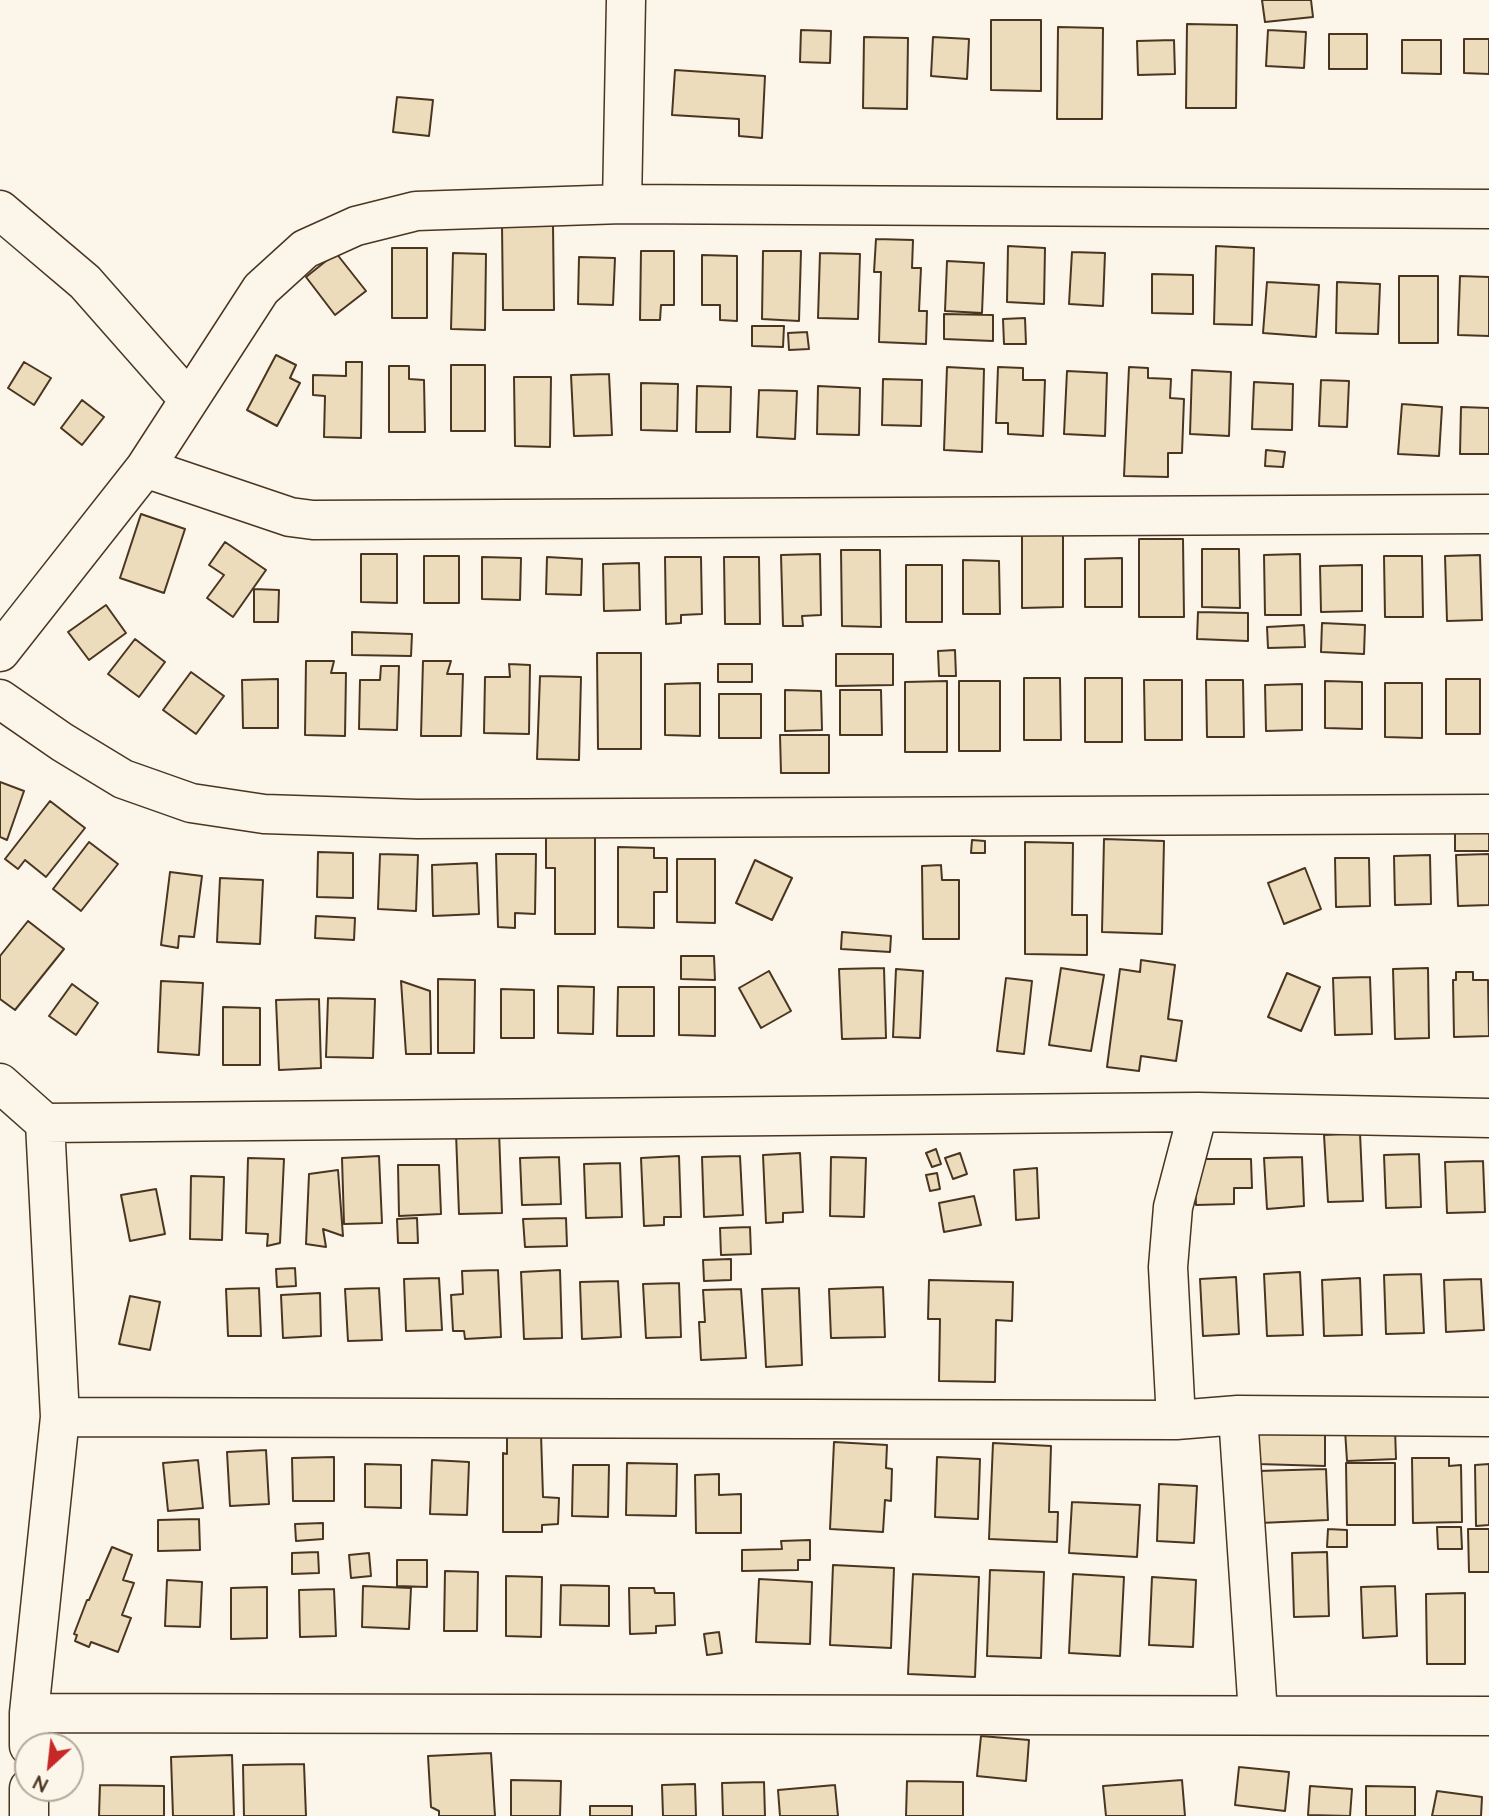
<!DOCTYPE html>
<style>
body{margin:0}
#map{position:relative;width:1489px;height:1816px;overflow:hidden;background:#fbf6e9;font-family:Mulish,sans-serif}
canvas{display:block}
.north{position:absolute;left:14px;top:1732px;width:70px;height:70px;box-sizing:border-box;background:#fbf6e9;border:2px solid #b4a999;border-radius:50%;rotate:207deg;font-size:19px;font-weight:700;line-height:28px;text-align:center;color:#4a3520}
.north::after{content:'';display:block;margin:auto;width:24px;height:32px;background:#c62828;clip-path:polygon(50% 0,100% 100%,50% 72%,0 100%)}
</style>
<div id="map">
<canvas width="1489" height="1816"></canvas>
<div class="north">N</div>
</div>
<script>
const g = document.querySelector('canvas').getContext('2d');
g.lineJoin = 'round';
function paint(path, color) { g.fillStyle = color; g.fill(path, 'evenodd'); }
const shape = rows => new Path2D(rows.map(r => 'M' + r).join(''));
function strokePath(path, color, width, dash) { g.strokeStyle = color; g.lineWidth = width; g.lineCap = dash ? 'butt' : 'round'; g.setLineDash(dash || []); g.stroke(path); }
const building = shape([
 [1262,0,1311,0,1313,17,1265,22,1262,0],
 [991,20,1041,20,1041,91,991,90,991,20],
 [1187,24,1237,25,1236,108,1186,108,1187,24],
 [1058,27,1103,28,1102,119,1057,119,1058,27],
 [801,30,831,31,830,63,800,62,801,30],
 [1268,30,1306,32,1304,68,1266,66,1268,30],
 [1329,34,1367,34,1367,69,1329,69,1329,34],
 [864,37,908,38,907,109,863,108,864,37],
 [933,37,969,39,967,79,931,76,933,37],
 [1464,39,1489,39,1489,74,1464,73,1464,39],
 [1174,40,1175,74,1138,75,1137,41,1174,40],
 [1402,40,1441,40,1441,74,1402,73,1402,40],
 [675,70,765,76,762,138,739,136,739,119,672,115,675,70],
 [397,97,433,100,429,136,393,132,397,97],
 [502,224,553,224,554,310,503,310,502,224],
 [876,239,913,240,912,268,921,268,919,311,927,311,926,344,879,342,881,272,874,272,876,239],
 [1008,246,1045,248,1044,304,1007,302,1008,246],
 [1216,246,1254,248,1252,325,1214,324,1216,246],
 [392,248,427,248,427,318,392,318,392,248],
 [641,251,674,251,674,305,661,305,660,320,640,320,641,251],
 [763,251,801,251,799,321,762,319,763,251],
 [1072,252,1105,253,1103,306,1069,304,1072,252],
 [336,253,366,291,335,315,306,277,336,253],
 [453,253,486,254,485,330,451,329,453,253],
 [820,253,860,254,858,319,818,318,820,253],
 [702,255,737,256,737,321,720,320,720,305,702,305,702,255],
 [579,257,615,258,613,305,578,304,579,257],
 [947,261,984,263,982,313,945,311,947,261],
 [1152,274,1193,275,1193,314,1152,313,1152,274],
 [1399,276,1438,276,1438,343,1399,343,1399,276],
 [1460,276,1489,277,1489,336,1458,335,1460,276],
 [1267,282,1319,285,1316,337,1263,333,1267,282],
 [1337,282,1380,284,1378,334,1336,333,1337,282],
 [944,314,993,315,993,341,944,339,944,314],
 [1025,318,1026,344,1004,344,1003,319,1025,318],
 [752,326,784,326,783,347,752,346,752,326],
 [807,332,809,349,789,350,788,333,807,332],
 [276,355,296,365,290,378,300,383,277,426,247,410,276,355],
 [24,362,51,378,34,405,8,388,24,362],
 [346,362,362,362,361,438,324,437,325,396,313,395,313,375,346,376,346,362],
 [451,365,485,365,485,431,451,431,451,365],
 [389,366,409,366,409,379,424,380,425,432,389,432,389,366],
 [947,367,984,369,982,452,944,450,947,367],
 [998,367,1023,368,1023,380,1045,380,1043,436,1008,434,1008,423,996,423,998,367],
 [1129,367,1148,368,1148,378,1171,379,1170,398,1184,399,1182,453,1168,453,1168,477,1124,476,1129,367],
 [1192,370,1231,372,1229,436,1190,434,1192,370],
 [1067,371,1107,373,1105,436,1064,434,1067,371],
 [609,374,612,435,574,436,571,375,609,374],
 [514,377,551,377,550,447,515,446,514,377],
 [883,379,922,380,921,426,882,425,883,379],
 [1321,380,1349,381,1347,427,1319,426,1321,380],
 [1254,382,1293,384,1292,430,1252,429,1254,382],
 [641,383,678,384,677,431,641,430,641,383],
 [697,386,731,387,730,432,696,432,697,386],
 [818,386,860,388,859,435,817,434,818,386],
 [759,390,797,391,795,439,757,437,759,390],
 [82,400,104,417,82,445,61,428,82,400],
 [1402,404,1442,407,1439,456,1398,454,1402,404],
 [1461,407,1489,408,1489,454,1460,454,1461,407],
 [1266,450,1285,452,1283,467,1265,466,1266,450],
 [141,514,185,529,164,593,120,578,141,514],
 [1022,527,1063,527,1063,607,1022,608,1022,527],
 [1139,539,1183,539,1184,617,1139,617,1139,539],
 [225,542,266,570,233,617,207,598,224,575,209,565,225,542],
 [1202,549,1239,549,1240,608,1202,607,1202,549],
 [841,550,880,550,881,627,842,626,841,550],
 [361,554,397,554,397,603,361,602,361,554],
 [820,554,821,615,802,616,803,626,783,626,781,555,820,554],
 [1300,554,1301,615,1265,615,1264,555,1300,554],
 [1480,555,1482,620,1447,621,1445,556,1480,555],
 [424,556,459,556,459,603,424,603,424,556],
 [1384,556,1422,556,1423,617,1385,617,1384,556],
 [482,557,521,558,520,600,482,599,482,557],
 [547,557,582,559,581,595,546,594,547,557],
 [665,557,701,557,702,614,681,615,681,623,666,624,665,557],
 [724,557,759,557,760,624,725,624,724,557],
 [1122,558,1122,607,1085,607,1085,559,1122,558],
 [963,560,999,561,1000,614,963,614,963,560],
 [639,563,640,610,604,611,603,564,639,563],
 [906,565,942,565,942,622,906,622,906,565],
 [1362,565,1362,611,1321,612,1320,566,1362,565],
 [254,589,279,590,278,622,254,622,254,589],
 [106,605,126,633,89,660,68,632,106,605],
 [1198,612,1248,613,1248,641,1197,639,1198,612],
 [1322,623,1365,625,1364,654,1321,652,1322,623],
 [1304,625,1305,647,1268,648,1267,627,1304,625],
 [352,632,412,634,411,656,352,655,352,632],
 [135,639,165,662,139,697,108,674,135,639],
 [955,650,956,676,939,676,938,651,955,650],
 [597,653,641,653,641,749,598,749,597,653],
 [836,654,893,654,893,685,836,686,836,654],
 [306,661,334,661,331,673,346,673,345,736,305,735,306,661],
 [423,661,451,661,447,674,463,674,461,736,421,736,423,661],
 [509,664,530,665,529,734,484,733,485,677,510,677,509,664],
 [718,664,752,664,752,682,718,682,718,664],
 [381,666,399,666,397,730,359,729,360,680,380,680,381,666],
 [191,672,224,696,196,734,163,710,191,672],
 [540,676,581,677,579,760,537,759,540,676],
 [1024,678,1060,678,1061,740,1024,740,1024,678],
 [1085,678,1122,678,1122,742,1085,742,1085,678],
 [278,679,278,728,243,728,242,680,278,679],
 [1446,679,1480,679,1480,734,1446,734,1446,679],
 [1144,680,1182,680,1182,740,1145,740,1144,680],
 [1206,680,1243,680,1244,737,1207,737,1206,680],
 [947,681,947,752,905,752,905,682,947,681],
 [959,681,1000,681,1000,751,959,751,959,681],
 [1325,681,1362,682,1362,729,1325,728,1325,681],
 [700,683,700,736,665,735,665,684,700,683],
 [1385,683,1422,683,1422,738,1385,737,1385,683],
 [1302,684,1302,730,1266,731,1265,685,1302,684],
 [785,690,821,691,822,730,785,731,785,690],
 [840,690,881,690,882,735,840,735,840,690],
 [719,694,761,694,761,738,719,738,719,694],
 [780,735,829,735,829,773,781,773,780,735],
 [0,782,24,791,7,840,0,837,0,782],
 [50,801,85,828,46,877,25,860,18,869,5,859,50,801],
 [1455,825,1489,825,1489,851,1455,851,1455,825],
 [546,834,595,834,595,934,555,934,555,868,546,868,546,834],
 [1104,839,1164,841,1162,934,1102,932,1104,839],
 [972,840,985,841,985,853,971,853,972,840],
 [89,842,118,864,81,911,53,889,89,842],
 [1025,842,1073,843,1072,915,1087,915,1087,955,1025,954,1025,842],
 [618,847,654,848,654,858,667,858,667,892,654,892,654,928,618,927,618,847],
 [318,852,353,853,353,898,317,897,318,852],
 [380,854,418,855,416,911,378,909,380,854],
 [496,854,536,854,535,914,515,913,515,928,498,927,496,854],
 [1489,854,1489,905,1458,906,1456,855,1489,854],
 [1430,855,1431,904,1395,905,1394,856,1430,855],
 [1335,858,1369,858,1370,906,1336,907,1335,858],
 [677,859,715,859,715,923,677,922,677,859],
 [755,860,792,878,772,920,736,903,755,860],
 [477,863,479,914,433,916,432,865,477,863],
 [941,865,942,880,959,880,959,939,923,939,922,866,941,865],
 [1305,868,1321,909,1284,924,1268,883,1305,868],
 [170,872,202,876,194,937,179,936,178,948,161,945,170,872],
 [220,878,263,880,260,944,217,942,220,878],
 [316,916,355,918,354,940,315,938,316,916],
 [28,921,64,949,15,1010,0,999,0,956,28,921],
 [842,932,891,936,890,952,841,949,842,932],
 [681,956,714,956,715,980,681,979,681,956],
 [1141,960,1175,965,1168,1019,1182,1021,1176,1061,1141,1056,1139,1071,1107,1067,1120,969,1140,972,1141,960],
 [884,968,886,1038,842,1039,839,969,884,968],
 [1061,968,1104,975,1091,1051,1049,1045,1061,968],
 [1428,968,1429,1038,1395,1039,1393,969,1428,968],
 [896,969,923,971,920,1038,893,1037,896,969],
 [769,971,791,1011,761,1028,739,988,769,971],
 [1456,972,1473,972,1473,980,1488,980,1489,1036,1454,1037,1453,980,1456,980,1456,972],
 [1287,973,1320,987,1301,1031,1268,1017,1287,973],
 [1370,977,1372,1034,1335,1035,1333,978,1370,977],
 [1006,978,1032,981,1024,1054,997,1051,1006,978],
 [438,979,475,980,474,1053,438,1053,438,979],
 [161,981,203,983,199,1055,158,1052,161,981],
 [401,981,430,991,431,1054,406,1054,401,981],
 [72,984,98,1003,76,1035,49,1016,72,984],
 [558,986,594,987,593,1034,558,1033,558,986],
 [618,987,654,987,654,1036,617,1036,618,987],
 [679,987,715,987,715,1036,679,1035,679,987],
 [501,989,534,990,534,1038,501,1038,501,989],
 [328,998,375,999,373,1058,326,1057,328,998],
 [319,999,321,1068,279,1070,276,1000,319,999],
 [223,1007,260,1008,260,1065,223,1065,223,1007],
 [499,1131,502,1213,459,1214,456,1133,499,1131],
 [1360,1133,1363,1201,1328,1202,1324,1135,1360,1133],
 [936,1149,941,1164,932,1167,926,1153,936,1149],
 [800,1153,803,1212,783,1213,783,1222,766,1223,763,1155,800,1153],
 [960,1153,967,1174,953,1179,945,1158,960,1153],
 [1419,1154,1421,1207,1386,1208,1384,1155,1419,1154],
 [379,1156,382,1223,344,1224,342,1158,379,1156],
 [679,1156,681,1217,664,1217,664,1225,644,1226,641,1158,679,1156],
 [740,1156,743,1215,704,1217,702,1157,740,1156],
 [559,1157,561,1204,522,1205,520,1158,559,1157],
 [831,1157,866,1158,864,1217,830,1216,831,1157],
 [1302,1157,1304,1206,1267,1209,1264,1158,1302,1157],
 [248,1158,284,1159,280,1243,267,1246,268,1234,246,1233,248,1158],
 [1194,1159,1251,1159,1252,1188,1234,1188,1234,1204,1196,1205,1194,1159],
 [1483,1161,1485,1212,1447,1213,1445,1162,1483,1161],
 [620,1163,622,1217,586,1218,584,1164,620,1163],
 [398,1165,439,1165,441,1214,399,1216,398,1165],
 [1037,1168,1039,1218,1016,1220,1014,1170,1037,1168],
 [338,1170,343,1236,323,1229,326,1247,306,1244,309,1174,338,1170],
 [937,1173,940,1189,930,1191,926,1175,937,1173],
 [191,1176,224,1177,222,1240,190,1239,191,1176],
 [156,1189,165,1234,130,1241,121,1195,156,1189],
 [974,1196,981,1225,944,1232,939,1203,974,1196],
 [417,1218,418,1243,398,1243,397,1219,417,1218],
 [566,1218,567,1246,525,1247,523,1219,566,1218],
 [750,1227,751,1254,721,1255,720,1228,750,1227],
 [731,1259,731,1280,704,1281,703,1260,731,1259],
 [295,1268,296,1286,277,1287,276,1269,295,1268],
 [498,1270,501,1337,465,1339,464,1331,453,1331,451,1295,463,1294,462,1271,498,1270],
 [560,1270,562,1338,524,1339,521,1272,560,1270],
 [1300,1272,1303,1335,1267,1336,1264,1274,1300,1272],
 [1421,1274,1424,1333,1386,1334,1384,1275,1421,1274],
 [1236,1277,1239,1334,1203,1336,1200,1279,1236,1277],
 [439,1278,442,1330,406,1331,404,1279,439,1278],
 [1360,1278,1362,1335,1324,1336,1322,1280,1360,1278],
 [1481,1279,1484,1330,1446,1332,1444,1280,1481,1279],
 [929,1280,1013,1282,1012,1321,996,1320,995,1382,939,1381,940,1319,928,1319,929,1280],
 [618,1281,621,1337,582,1339,580,1282,618,1281],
 [679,1283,681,1337,646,1338,643,1284,679,1283],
 [883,1287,885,1337,831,1338,829,1289,883,1287],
 [259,1288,261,1336,228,1336,226,1289,259,1288],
 [379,1288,382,1340,348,1341,345,1289,379,1288],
 [799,1288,802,1365,766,1367,762,1289,799,1288],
 [741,1289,746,1358,701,1360,699,1322,705,1322,703,1290,741,1289],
 [320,1293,321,1336,283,1338,281,1295,320,1293],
 [130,1296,160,1302,150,1350,119,1344,130,1296],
 [1258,1423,1325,1424,1325,1466,1258,1464,1258,1423],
 [1395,1428,1396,1459,1347,1461,1345,1430,1395,1428],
 [507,1434,541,1434,543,1497,559,1498,558,1524,542,1525,542,1532,503,1532,503,1453,507,1454,507,1434],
 [834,1442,887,1445,886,1468,892,1469,891,1501,885,1500,883,1532,830,1529,834,1442],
 [993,1443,1051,1446,1049,1512,1058,1512,1057,1542,989,1539,993,1443],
 [266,1450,269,1504,230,1506,227,1452,266,1450],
 [334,1457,334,1501,293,1501,292,1458,334,1457],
 [937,1457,980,1459,978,1519,935,1517,937,1457],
 [1412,1458,1449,1458,1449,1466,1461,1465,1462,1522,1413,1523,1412,1458],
 [198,1460,203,1508,168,1511,163,1463,198,1460],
 [432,1460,469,1462,467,1515,430,1514,432,1460],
 [627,1463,677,1464,676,1516,626,1515,627,1463],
 [1346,1463,1395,1463,1395,1525,1347,1525,1346,1463],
 [365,1464,401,1465,401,1508,365,1507,365,1464],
 [1489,1464,1489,1525,1476,1526,1475,1465,1489,1464],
 [573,1465,609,1465,608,1517,572,1516,573,1465],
 [1326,1469,1328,1520,1260,1523,1258,1471,1326,1469],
 [719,1474,719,1495,741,1494,741,1533,696,1533,695,1475,719,1474],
 [1159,1484,1197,1486,1194,1543,1157,1541,1159,1484],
 [1072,1502,1140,1505,1137,1557,1069,1553,1072,1502],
 [199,1519,200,1550,158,1551,158,1520,199,1519],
 [323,1523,323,1539,296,1541,295,1524,323,1523],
 [1437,1527,1461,1527,1462,1549,1438,1549,1437,1527],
 [1328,1529,1347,1530,1347,1547,1327,1547,1328,1529],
 [1468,1529,1489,1529,1489,1572,1469,1572,1468,1529],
 [810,1540,810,1560,798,1560,798,1570,742,1571,742,1550,782,1549,781,1541,810,1540],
 [112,1547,132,1555,123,1580,134,1583,122,1615,131,1618,118,1652,91,1642,89,1647,75,1641,77,1635,74,1634,87,1600,89,1600,112,1547],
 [318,1552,319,1573,292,1574,292,1553,318,1552],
 [1327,1552,1329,1616,1294,1617,1292,1553,1327,1552],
 [369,1553,371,1576,351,1578,349,1555,369,1553],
 [397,1560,427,1560,427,1587,397,1586,397,1560],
 [833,1565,894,1568,891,1648,830,1645,833,1565],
 [990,1570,1044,1572,1041,1658,987,1656,990,1570],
 [445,1571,478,1572,477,1631,444,1631,445,1571],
 [913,1574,979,1577,975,1677,908,1674,913,1574],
 [1073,1574,1124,1577,1120,1656,1069,1653,1073,1574],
 [506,1576,542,1577,541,1637,506,1636,506,1576],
 [1152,1577,1196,1580,1193,1647,1149,1645,1152,1577],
 [759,1579,812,1582,810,1644,756,1642,759,1579],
 [167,1580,202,1582,200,1627,165,1626,167,1580],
 [561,1585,609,1586,609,1626,560,1625,561,1585],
 [363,1586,411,1588,409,1629,362,1627,363,1586],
 [1395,1586,1397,1636,1363,1638,1361,1587,1395,1586],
 [267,1587,267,1638,231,1639,231,1588,267,1587],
 [629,1588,654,1588,655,1593,674,1593,675,1625,656,1626,656,1633,630,1634,629,1588],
 [334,1589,336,1636,300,1637,299,1590,334,1589],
 [1465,1593,1465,1664,1427,1664,1426,1594,1465,1593],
 [719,1632,722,1653,707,1655,704,1634,719,1632],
 [981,1736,1029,1740,1026,1781,977,1776,981,1736],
 [491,1753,495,1816,439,1816,439,1811,431,1807,428,1756,491,1753],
 [232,1755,234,1816,173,1816,171,1757,232,1755],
 [304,1764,306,1816,244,1816,243,1765,304,1764],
 [1239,1767,1289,1772,1285,1811,1235,1805,1239,1767],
 [511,1780,561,1781,560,1816,511,1816,511,1780],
 [1182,1780,1185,1816,1106,1816,1103,1786,1182,1780],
 [907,1781,963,1782,963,1816,906,1816,907,1781],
 [764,1782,765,1816,723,1816,722,1783,764,1782],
 [695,1784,696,1816,663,1816,662,1785,695,1784],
 [100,1785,164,1786,164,1816,99,1816,100,1785],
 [835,1785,838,1816,780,1816,778,1790,835,1785],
 [1310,1786,1352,1789,1350,1816,1308,1815,1310,1786],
 [1366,1786,1415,1787,1415,1816,1366,1816,1366,1786],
 [1437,1791,1482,1797,1481,1816,1432,1816,1437,1791],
 [590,1806,632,1806,632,1816,590,1816,590,1806]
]);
const minor = shape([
 [622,204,626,0],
 [0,210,85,282,189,400],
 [145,468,290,517,313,520,1489,514],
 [0,652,145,468,261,289,305,249,356,226,416,211,622,204,1489,209],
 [0,699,62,742,123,779,191,803,264,814,417,819,1489,814],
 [0,1083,45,1123,60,1417,29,1713,29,1746],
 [45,1123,1198,1112,1489,1118],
 [1238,1415,1258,1714],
 [60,1417,1176,1420,1238,1415,1489,1417],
 [1176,1420,1168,1267,1173,1207,1198,1112],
 [29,1713,1489,1716],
 [29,1788,29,1816]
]);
paint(building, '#ecdcbc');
strokePath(building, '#4a3520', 2);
strokePath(minor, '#4a3520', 41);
strokePath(minor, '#fbf6e9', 38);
</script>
